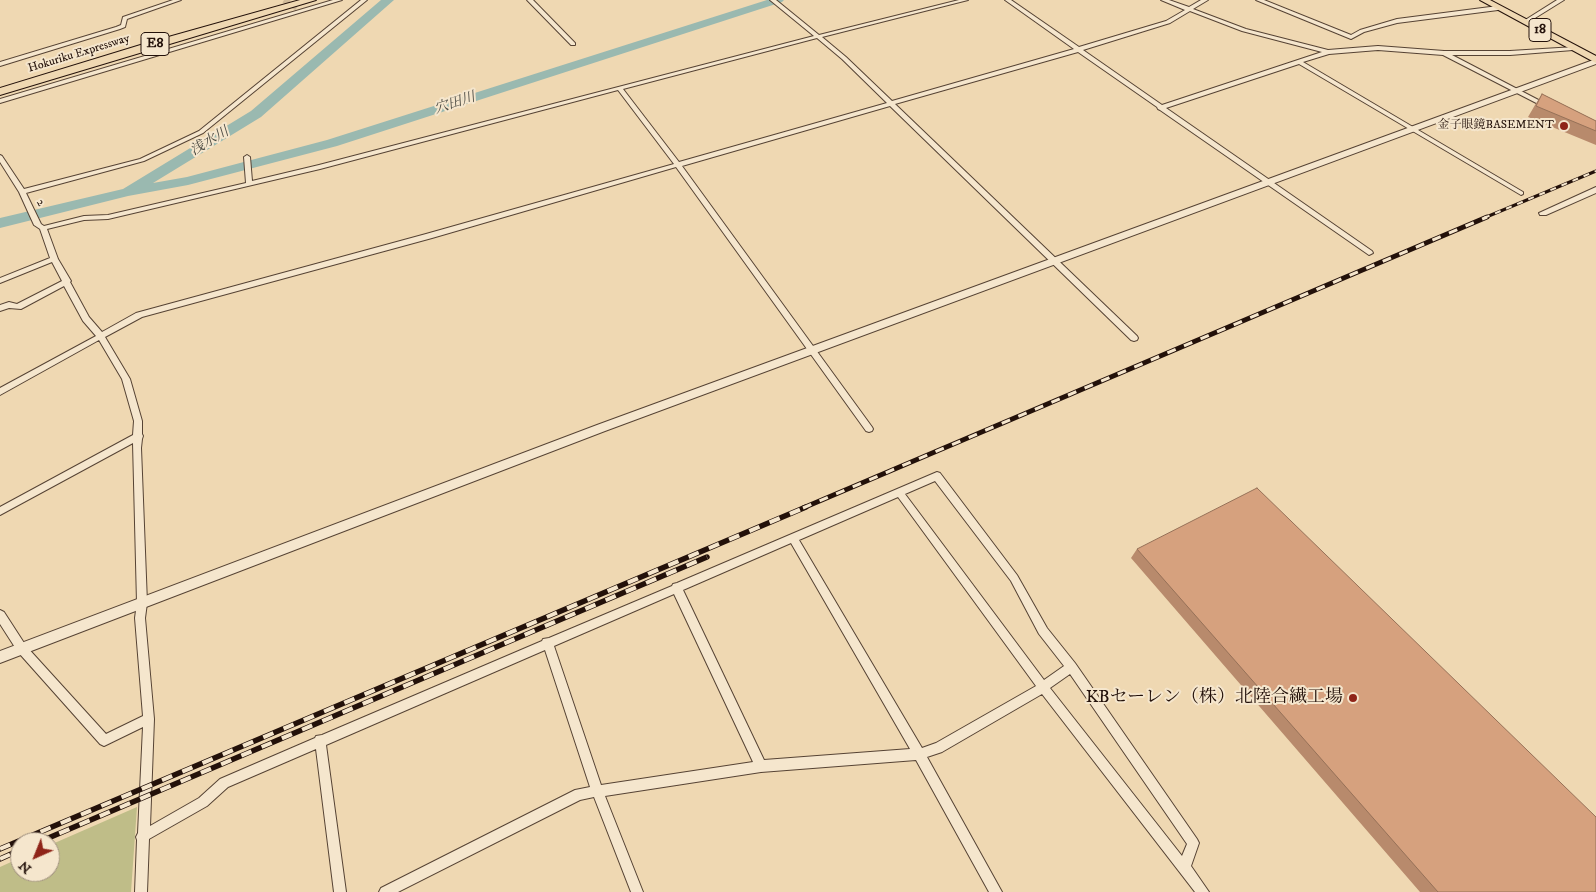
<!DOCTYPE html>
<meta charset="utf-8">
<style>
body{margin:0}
#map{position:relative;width:1596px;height:892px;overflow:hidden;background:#efd8b2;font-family:"IM FELL DW Pica",serif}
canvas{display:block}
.north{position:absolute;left:10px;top:832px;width:50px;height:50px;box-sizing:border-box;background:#f5e6cd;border:1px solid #a1917f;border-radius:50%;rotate:224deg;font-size:14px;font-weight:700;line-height:20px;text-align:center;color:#23110a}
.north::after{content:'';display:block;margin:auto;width:18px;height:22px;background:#8f2418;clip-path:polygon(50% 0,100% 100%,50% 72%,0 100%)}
</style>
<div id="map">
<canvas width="1596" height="892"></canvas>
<div class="north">N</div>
</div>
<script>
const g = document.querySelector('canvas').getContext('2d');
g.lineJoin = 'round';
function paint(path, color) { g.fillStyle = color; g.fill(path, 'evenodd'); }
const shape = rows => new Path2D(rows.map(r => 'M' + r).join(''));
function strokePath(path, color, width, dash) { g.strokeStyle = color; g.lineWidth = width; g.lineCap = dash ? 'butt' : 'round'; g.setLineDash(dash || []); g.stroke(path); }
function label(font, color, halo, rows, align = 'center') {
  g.font = font + ' "IM FELL DW Pica","Noto Serif JP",serif'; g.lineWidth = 4; g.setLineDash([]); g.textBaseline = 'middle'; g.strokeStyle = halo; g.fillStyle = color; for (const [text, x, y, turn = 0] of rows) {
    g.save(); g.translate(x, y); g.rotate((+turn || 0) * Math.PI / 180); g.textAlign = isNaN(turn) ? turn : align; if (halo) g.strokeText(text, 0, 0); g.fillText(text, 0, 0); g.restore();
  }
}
const green = shape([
 [137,807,131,892,0,892,0,867,20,858,20,872,50,872,50,845]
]);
const river = shape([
 [381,0,394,0,261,117,153,183,187,177,327,140,767,0,784,0,782,2,337,146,188,185,128,196,0,228,0,218,123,189,251,111,381,0]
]);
const minorTunnel = shape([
 [284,0,299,9]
]);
const minor = shape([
 [173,0,181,0,127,19,125,27,120,29,0,66,0,62,116,27,121,25,123,17,173,0],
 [333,0,342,0,0,103,0,99,333,0],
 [361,0,367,0,203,133,144,161,26,193,41,224,44,226,84,216,108,215,246,183,244,157,247,155,250,157,252,181,319,165,814,36,770,0,776,0,819,35,959,0,968,0,822,37,846,57,892,101,1074,49,1005,0,1011,0,1079,47,1166,21,1185,10,1161,0,1169,0,1189,7,1201,0,1208,0,1193,9,1246,29,1328,50,1378,46,1444,51,1510,51,1575,47,1576,48,1573,50,1510,55,1452,55,1550,106,1550,108,1548,109,1443,55,1378,50,1329,54,1303,62,1523,192,1523,194,1521,195,1299,64,1166,108,1372,251,1373,253,1369,255,1160,110,1158,109,1157,107,1078,52,895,104,1137,336,1138,338,1137,340,1134,341,1131,340,890,106,682,166,872,427,873,429,872,431,869,432,866,431,676,167,432,238,142,317,105,337,130,379,142,421,142,434,143,436,142,439,141,448,147,603,145,618,154,719,150,826,199,798,220,779,315,738,316,736,322,735,542,641,543,639,549,638,672,586,673,584,677,583,937,472,940,473,1017,575,1047,628,1075,663,1197,839,1199,843,1191,866,1209,892,1195,892,1042,694,942,752,927,757,1002,892,989,892,916,760,761,772,605,796,643,892,631,892,594,797,580,800,398,892,379,892,381,888,575,790,590,787,545,650,326,745,346,892,334,892,316,749,228,787,207,806,149,839,147,892,135,892,137,840,136,837,138,833,143,727,104,746,100,744,18,652,0,624,0,610,4,612,26,646,106,734,143,716,135,618,137,603,133,443,0,515,0,507,133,435,134,421,122,379,99,340,0,395,0,388,96,336,83,321,64,286,21,309,9,308,0,311,0,305,9,302,17,304,62,281,52,262,0,283,0,278,50,258,40,229,34,225,19,192,0,162,0,155,2,156,24,189,140,159,199,131,361,0],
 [1190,11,1242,31,1322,52,1162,105,1083,50,1170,23,1190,11],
 [817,38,842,59,887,103,679,162,623,89,817,38],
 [618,90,674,164,426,234,136,313,102,332,89,317,70,282,71,281,58,259,47,229,84,220,108,219,320,169,618,90],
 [935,481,1011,581,1039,634,1064,666,1044,680,905,494,935,481],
 [898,497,1036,686,936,743,922,748,799,540,898,497],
 [791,543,910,749,764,760,683,590,791,543],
 [674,594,753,762,601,785,554,646,674,594],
 [1070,674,1187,844,1182,856,1050,688,1070,674],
 [527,0,533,0,575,43,575,45,571,45,527,0],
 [1256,0,1264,0,1351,35,1360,30,1397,19,1498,6,1501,8,1498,10,1397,23,1364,32,1351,39,1256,0],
 [1557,0,1564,0,1527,23,1522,22,1557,0]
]);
const tertiary = shape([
 [1596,59,1596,64,605,431,0,663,0,651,597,425,1596,59],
 [1596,187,1596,193,1546,215,1540,215,1539,213,1596,187]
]);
const primary = shape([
 [1480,0,1490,0,1596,56,1596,63,1480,0]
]);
const motorway = shape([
 [300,0,316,0,0,95,0,88,147,43,300,0]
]);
const railFar2 = shape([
 [1484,218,1596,171]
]);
const railFar1 = shape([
 [803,508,1487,217]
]);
const rail = shape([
 [39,842,707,557],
 [0,849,806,507],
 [0,859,20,850]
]);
const wall = shape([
 [1542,94,1596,121,1596,145,1528,117,1535,105],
 [1137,549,1596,892,1420,892,1131,558]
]);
const building = shape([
 [1542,94,1596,121,1596,131,1536,106,1542,94],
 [1257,488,1596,817,1596,892,1438,892,1137,549,1257,488]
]);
const markers = [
 [1564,126,5,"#8f2418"],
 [1353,698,5,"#8f2418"]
];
const farStreetnames = [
 ["Hokuriku Expressway",79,54,-17],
 ["2",40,203,63]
];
const farPoinames = [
 ["金子眼鏡BASEMENT",1554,126]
];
const shields = [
 [1540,30,22],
 [155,44,28]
];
const shieldNames = [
 ["18",1540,30],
 ["E8",155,44]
];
const farWaternames = [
 ["穴田川",455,104,-18],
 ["浅水川",210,142,-31]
];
const nearPoinames = [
 ["KBセーレン（株）北陸合繊工場",1343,698]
];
paint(green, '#bfbd88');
paint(river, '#9ab9b0');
strokePath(minorTunnel, '#d0ba99', 6, [6, 3]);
strokePath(minor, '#564334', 2);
strokePath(tertiary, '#564334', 2);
strokePath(primary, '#23110a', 2);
strokePath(motorway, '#23110a', 2);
paint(minor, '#f5e6cd');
paint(tertiary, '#f5e6cd');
paint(primary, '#efd8b2');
paint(motorway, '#efd8b2');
strokePath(railFar2, '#23110a', 3);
strokePath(railFar1, '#23110a', 5);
strokePath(rail, '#23110a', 5.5);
strokePath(railFar2, '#f5e6cd', 2, [6]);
strokePath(railFar1, '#f5e6cd', 3, [9]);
strokePath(rail, '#f5e6cd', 4, [11]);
paint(wall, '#b88a6c');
paint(building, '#d6a17e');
strokePath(building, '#967158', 1);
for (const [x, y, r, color] of markers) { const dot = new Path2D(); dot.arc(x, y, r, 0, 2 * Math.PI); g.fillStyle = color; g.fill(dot); strokePath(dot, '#f5e6cd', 2); }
label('12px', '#23110a', '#f5e6cd', farStreetnames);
label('12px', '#23110a', '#f5e6cd', farPoinames, 'right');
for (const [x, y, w] of shields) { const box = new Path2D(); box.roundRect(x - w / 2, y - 11.5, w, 23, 4); g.fillStyle = '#f5e6cd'; g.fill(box); strokePath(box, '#23110a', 1); }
label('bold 14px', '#23110a', null, shieldNames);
label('italic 14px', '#4d4c44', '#f5e6cd', farWaternames);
label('18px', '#23110a', '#f5e6cd', nearPoinames, 'right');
</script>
